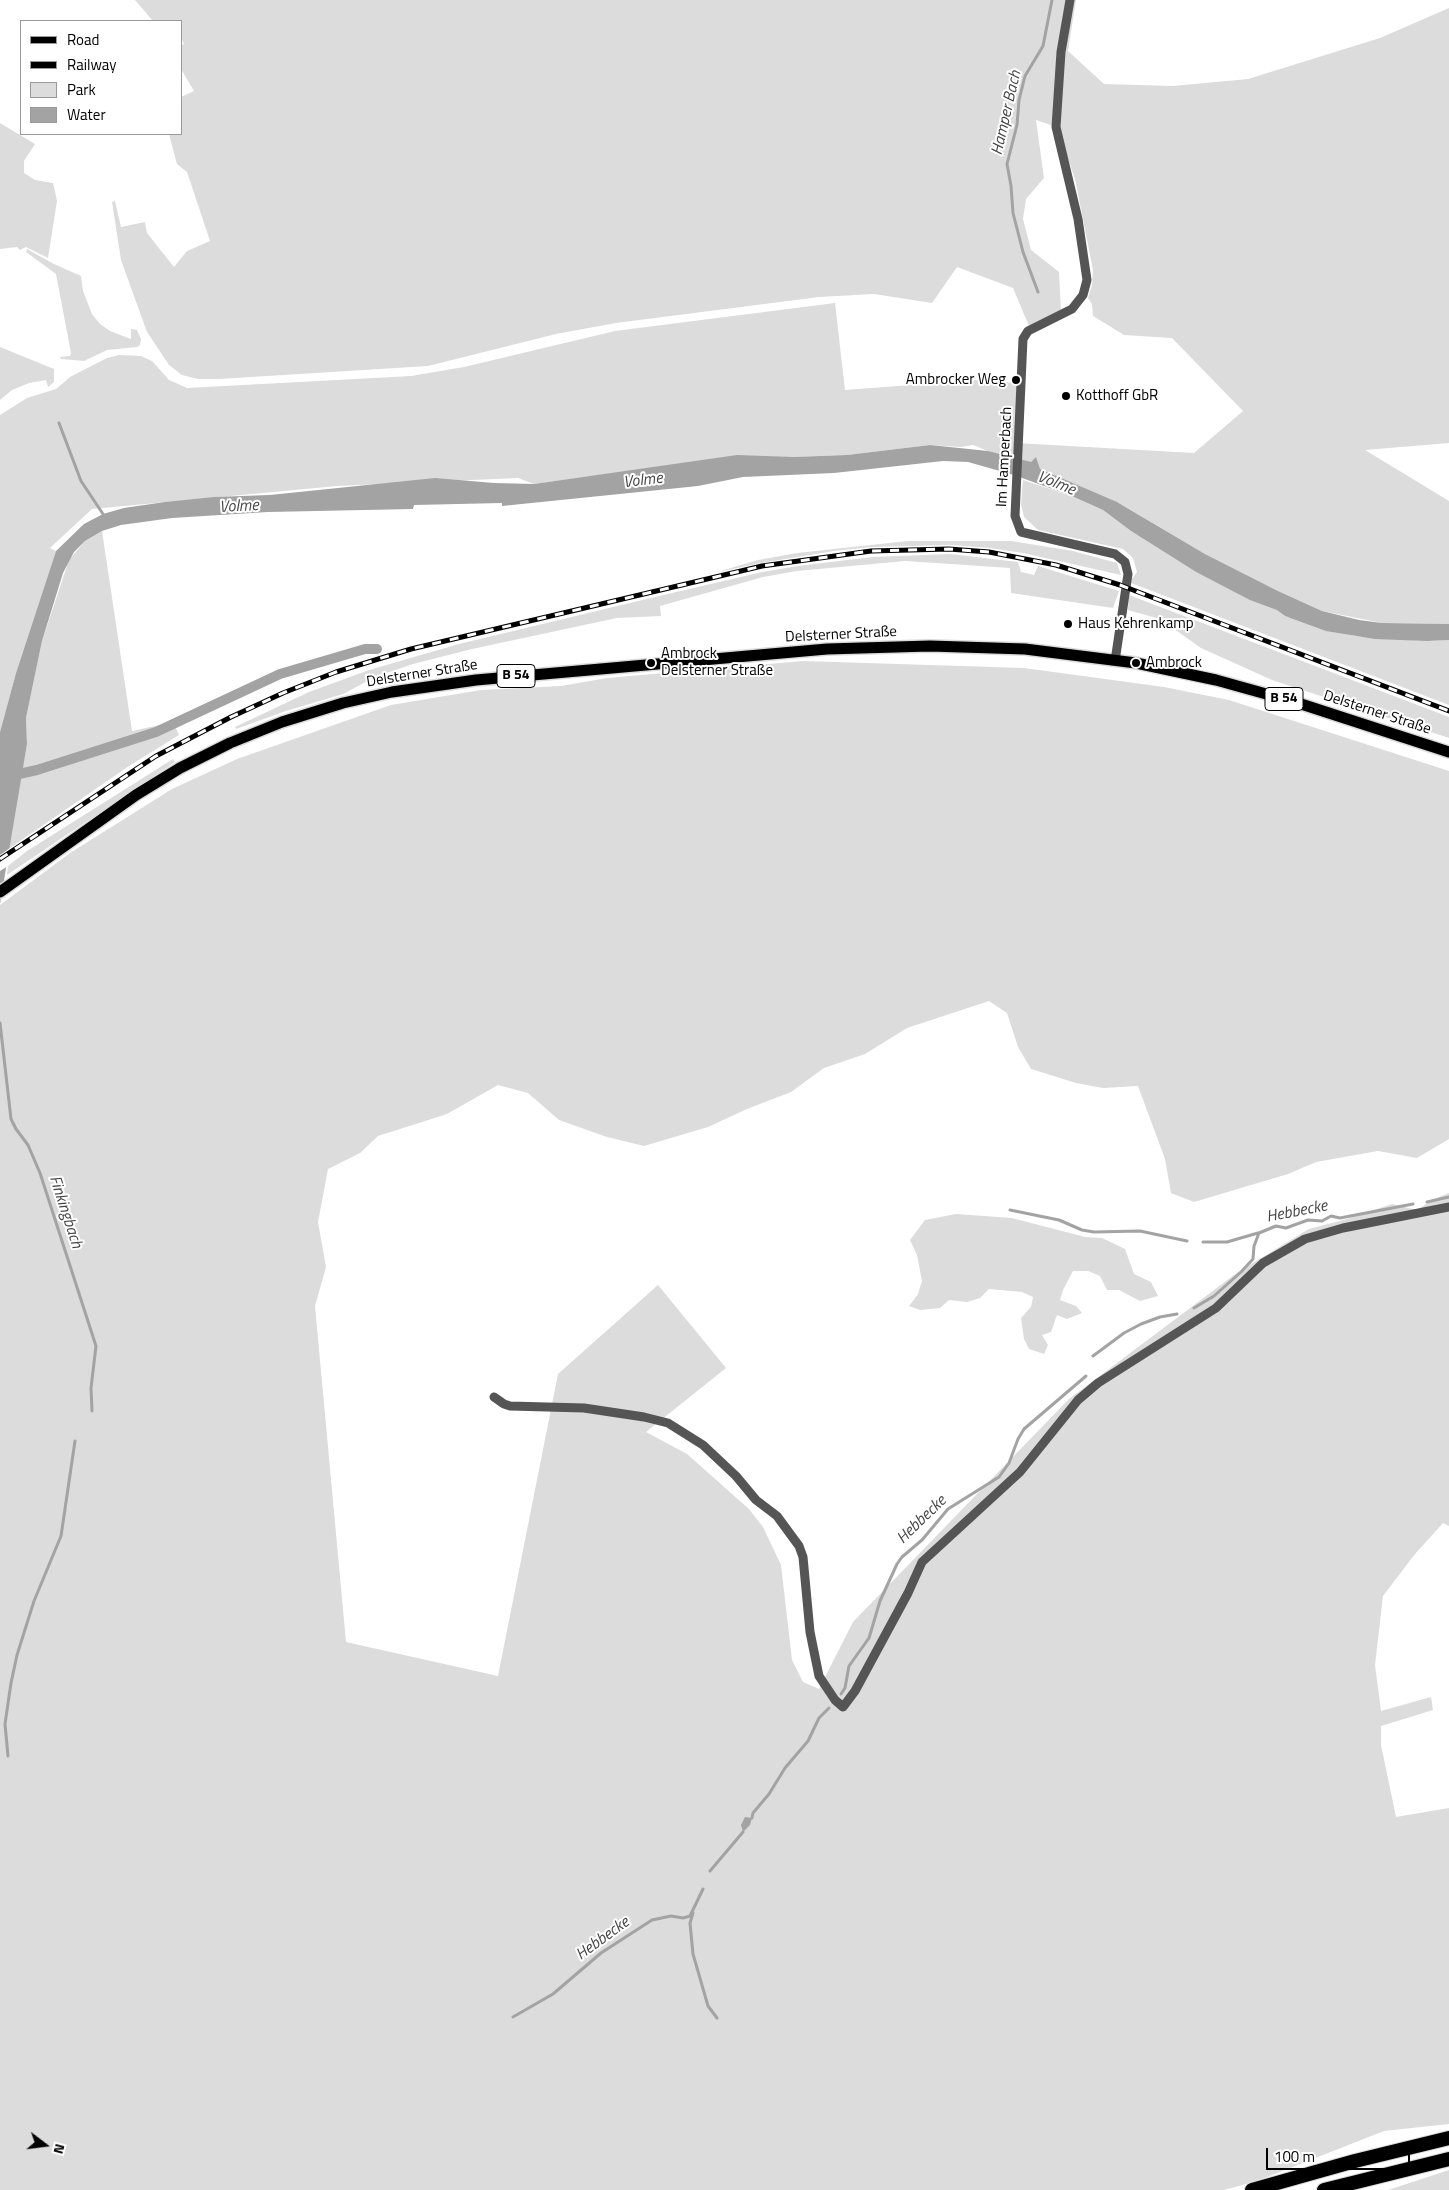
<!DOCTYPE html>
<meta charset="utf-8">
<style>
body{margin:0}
#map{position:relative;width:1449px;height:2190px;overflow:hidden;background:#fff;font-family:"Titillium Web",sans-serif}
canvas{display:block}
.legend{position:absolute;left:20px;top:20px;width:162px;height:115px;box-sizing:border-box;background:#fff;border:1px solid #999;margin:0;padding:6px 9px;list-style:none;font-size:15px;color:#000}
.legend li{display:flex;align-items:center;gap:10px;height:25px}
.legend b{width:25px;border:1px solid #999}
.north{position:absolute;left:20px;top:2120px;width:50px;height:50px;-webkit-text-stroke:4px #fff;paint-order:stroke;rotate:105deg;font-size:14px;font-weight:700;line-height:20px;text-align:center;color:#000}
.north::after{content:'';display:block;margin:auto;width:18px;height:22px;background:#000;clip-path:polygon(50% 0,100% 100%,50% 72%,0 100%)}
.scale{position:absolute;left:1266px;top:2148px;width:144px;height:22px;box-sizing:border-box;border:2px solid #000;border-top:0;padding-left:6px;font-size:15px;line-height:18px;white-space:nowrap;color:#000;-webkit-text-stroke:4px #fff;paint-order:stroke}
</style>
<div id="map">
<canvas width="1449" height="2190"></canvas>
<ul class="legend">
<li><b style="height:6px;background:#000"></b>Road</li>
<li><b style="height:6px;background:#000"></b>Railway</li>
<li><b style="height:14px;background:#dcdcdc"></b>Park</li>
<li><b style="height:14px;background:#a3a3a3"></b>Water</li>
</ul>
<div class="north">N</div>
<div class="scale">100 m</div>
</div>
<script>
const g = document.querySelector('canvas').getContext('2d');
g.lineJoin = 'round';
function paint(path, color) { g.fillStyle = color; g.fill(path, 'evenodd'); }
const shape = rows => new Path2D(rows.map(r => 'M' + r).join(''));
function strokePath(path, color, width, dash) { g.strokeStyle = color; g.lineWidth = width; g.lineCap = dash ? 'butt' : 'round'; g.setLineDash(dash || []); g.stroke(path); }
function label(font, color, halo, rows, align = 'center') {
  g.font = font + ' "Titillium Web",sans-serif'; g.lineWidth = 4; g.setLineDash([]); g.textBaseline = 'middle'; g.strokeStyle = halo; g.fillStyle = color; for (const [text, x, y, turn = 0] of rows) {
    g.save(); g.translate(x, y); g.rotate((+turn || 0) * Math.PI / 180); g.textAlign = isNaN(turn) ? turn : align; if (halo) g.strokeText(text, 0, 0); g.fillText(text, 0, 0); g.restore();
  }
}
const green = shape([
 [135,0,1076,0,1068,51,1104,84,1173,86,1248,79,1380,38,1449,8,1449,443,1365,450,1449,501,1449,624,1382,623,1322,611,1278,591,1205,554,1119,503,973,445,960,447,930,445,847,455,793,457,593,476,534,484,518,478,337,486,92,509,50,548,56,551,16,673,0,732,0,415,27,398,56,389,70,377,107,358,119,355,141,356,152,361,169,380,187,388,411,376,464,367,615,331,835,303,845,390,990,379,1017,384,1016,443,1194,453,1243,411,1172,338,1124,335,1093,316,1092,304,1088,298,1092,285,1093,270,1075,179,1057,127,1036,120,1044,178,1026,199,1023,219,1031,250,1059,272,1061,312,1029,326,1013,288,957,267,932,303,874,294,819,297,616,323,556,334,428,366,219,379,198,379,182,375,169,365,147,332,121,260,112,202,115,201,121,227,145,222,147,233,174,267,187,251,210,241,187,172,177,164,169,134,181,134,181,97,194,91,181,69,181,45,184,44,181,38,181,21,153,21],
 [0,123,35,144,24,161,24,173,35,180,53,183,57,201,48,258,26,247,20,250,17,247,0,249],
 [27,249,54,264,81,276,83,291,92,314,100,324,110,331,131,339,131,329,137,330,141,339,140,345,137,347,107,350,84,361,61,359,60,357,70,356,71,353,56,274,26,252],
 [0,347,54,369,54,382,48,387,46,380,29,383,12,390,0,400],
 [1023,480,1074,497,1103,510,1131,531,1196,572,1250,599,1278,610,1285,616,1355,636,1427,641,1449,640,1449,705,1131,583,1132,579,1137,572,1133,558,1123,549,1038,530,1024,517,1021,504],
 [102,531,132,731,173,722,179,735,129,766,10,848,8,847,27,744,26,718,42,641,69,560,85,541],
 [908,541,1011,541,1073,551,1117,563,1121,575,1023,553,990,548,951,545,871,547,834,551,761,563,714,573,758,560,797,553],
 [950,554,1018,562,1021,572,1034,575,1038,566,1119,591,1118,594,1113,608,1011,593,1010,568,951,564,905,561,797,571,763,577,660,606,661,616,617,618,472,649,413,664,375,677,343,694,286,711,236,729,235,727,309,692,369,670,459,644,655,597,762,572,798,566,872,557],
 [1129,595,1449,717,1449,738,1272,680,1201,648,1160,619,1128,610],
 [803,661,1024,668,1164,687,1229,700,1449,771,1449,1139,1417,1158,1378,1151,1316,1162,1288,1174,1194,1202,1171,1193,1165,1159,1138,1086,1103,1088,1076,1083,1031,1069,1018,1047,1007,1013,989,1001,907,1028,865,1054,824,1068,791,1092,747,1109,708,1127,644,1146,607,1137,559,1120,528,1093,498,1085,447,1114,378,1136,360,1153,328,1169,318,1222,326,1267,315,1306,346,1642,498,1676,558,1374,658,1285,726,1368,646,1432,687,1454,749,1509,763,1527,781,1565,792,1660,803,1682,819,1689,853,1622,1069,1399,1238,1272,1309,1229,1347,1219,1392,1204,1417,1210,1432,1200,1449,1193,1449,1526,1443,1523,1415,1554,1383,1596,1375,1665,1381,1711,1431,1697,1433,1710,1381,1726,1381,1745,1396,1817,1449,1808,1449,2124,1384,2131,1257,2181,1224,2190,0,2190,0,905,70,853,172,789,237,759,391,705,481,690,561,686,607,678],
 [173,759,175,762,7,875,8,866,27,851],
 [956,1214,1012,1218,1085,1237,1102,1238,1125,1249,1134,1274,1151,1282,1158,1296,1140,1301,1119,1290,1107,1290,1100,1276,1088,1271,1073,1271,1063,1290,1060,1300,1076,1306,1082,1313,1067,1319,1057,1315,1051,1332,1042,1335,1048,1345,1044,1354,1029,1349,1024,1339,1021,1318,1031,1307,1033,1297,1022,1292,989,1289,980,1298,967,1302,949,1300,940,1308,920,1310,909,1306,918,1294,922,1281,917,1255,910,1240,925,1220],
 [1449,2170,1449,2190,1388,2190,1391,2189]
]);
const water = shape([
 [930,445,988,451,1031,462,1036,457,1040,469,1117,502,1205,554,1278,591,1322,611,1359,620,1382,623,1449,624,1449,640,1427,641,1375,639,1326,631,1285,616,1277,610,1250,600,1196,572,1131,531,1103,510,1074,497,1014,475,968,462,943,461,834,473,743,477,698,486,502,506,502,503,414,505,413,509,268,512,172,518,121,525,102,531,85,541,74,552,63,573,42,641,26,718,27,744,0,904,0,732,16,673,56,551,84,524,103,514,124,508,165,502,214,497,270,495,435,478,494,483,534,484,737,455,793,457,847,455],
 [745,1817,752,1818,750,1825,743,1832,741,1825]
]);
const pier = shape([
 [10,848,8,866,0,871,0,855]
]);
const stream = shape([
 [1038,292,1023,252,1013,213,1011,186,1007,164,1017,125,1019,100,1025,76,1043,46,1052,0],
 [59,423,81,481,105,517],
 [0,1023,11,1119,16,1129,28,1145,40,1173,96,1346,91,1388,92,1411],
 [1427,1202,1449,1197],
 [1010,1210,1059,1220,1082,1230,1094,1232,1140,1231,1187,1241],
 [1203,1242,1227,1242,1258,1233],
 [1194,1308,1214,1296,1241,1272,1253,1259,1254,1246,1259,1233,1276,1226,1286,1228,1308,1220,1322,1221,1331,1216,1340,1218,1413,1204],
 [1093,1356,1124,1333,1141,1324,1160,1317,1177,1314],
 [841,1694,845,1688,849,1666,869,1638,880,1601,897,1564,902,1557,922,1540,948,1509,999,1477,1009,1463,1018,1439,1024,1429,1086,1376],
 [8,1756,5,1724,11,1683,17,1655,34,1601,61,1536,75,1441],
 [752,1818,753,1813,769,1794,785,1768,808,1741,819,1718,829,1708],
 [710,1871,743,1832],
 [693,1913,690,1923,693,1954,708,2006,717,2018],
 [513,2017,553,1994,601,1953,652,1920,671,1916,683,1918,690,1916,703,1889]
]);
const canal = shape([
 [10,776,37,770,156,732,280,674,365,649,377,649]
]);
const minor = shape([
 [1070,0,1061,52,1056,127,1078,219,1087,280,1083,295,1072,309,1028,331,1023,339,1015,516,1021,532,1115,554,1125,562,1128,574,1115,661],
 [494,1397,504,1404,510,1406,584,1408,644,1417,668,1423,703,1445,736,1476,756,1500,777,1516,799,1546,803,1557,810,1632,819,1676,835,1700,843,1707,855,1691,908,1593,922,1562,1020,1472,1078,1400,1098,1383,1216,1308,1263,1263,1305,1239,1343,1228,1449,1207]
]);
const major = shape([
 [0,892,136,795,180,768,230,743,282,722,343,703,392,692,476,680,827,649,930,646,1025,649,1136,663,1216,680,1295,702,1449,752]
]);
const highway = shape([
 [1252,2190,1355,2161,1449,2138],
 [1324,2190,1449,2159]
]);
const rail = shape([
 [0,859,156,756,231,717,283,693,336,672,411,649,762,566,871,551,949,549,989,552,1056,565,1120,585,1449,711]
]);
const markers = [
 [1016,380,5,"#000"],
 [1066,396,5,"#000"],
 [1068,624,5,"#000"],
 [651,663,5,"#000"],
 [1136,663,5,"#000"]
];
const shields = [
 [516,676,38],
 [1284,699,38]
];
const shieldNames = [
 ["B 54",516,676],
 ["B 54",1284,699]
];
const poiNames = [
 ["Ambrocker Weg",1006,380,"right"],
 ["Kotthoff GbR",1076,396],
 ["Haus Kehrenkamp",1078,624],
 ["Ambrock",661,654],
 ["Delsterner Straße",661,671],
 ["Ambrock",1146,663]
];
const streetNames = [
 ["Im Hamperbach",1005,457,-87],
 ["Delsterner Straße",841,635,-3],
 ["Delsterner Straße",422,674,-9],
 ["Delsterner Straße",1377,713,18]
];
const waterNames = [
 ["Hamper Bach",1007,113,-77],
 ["Volme",643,481,-7],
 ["Volme",1056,484,22],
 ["Volme",239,507,-3],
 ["Finkingbach",65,1212,72],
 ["Hebbecke",1297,1212,-11],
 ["Hebbecke",922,1520,-44],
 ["Hebbecke",603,1939,-36]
];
paint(green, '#dcdcdc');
paint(water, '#a3a3a3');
paint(pier, '#fff');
strokePath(stream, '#a3a3a3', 3);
strokePath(canal, '#a3a3a3', 10);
strokePath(major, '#dbdbdb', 14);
strokePath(highway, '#dbdbdb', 16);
strokePath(minor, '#555', 9);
strokePath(major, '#000', 11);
strokePath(highway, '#000', 14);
strokePath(rail, '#000', 5);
strokePath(rail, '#fff', 3, [9]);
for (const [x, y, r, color] of markers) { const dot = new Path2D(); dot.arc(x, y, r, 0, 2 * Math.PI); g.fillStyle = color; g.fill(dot); strokePath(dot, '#fff', 2); }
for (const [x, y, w] of shields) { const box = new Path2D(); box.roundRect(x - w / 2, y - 11.5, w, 23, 4); g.fillStyle = '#fff'; g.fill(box); strokePath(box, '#000', 1); }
label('bold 14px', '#000', null, shieldNames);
label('15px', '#000', '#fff', poiNames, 'left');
label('15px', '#000', '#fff', streetNames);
label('italic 16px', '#444', '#fff', waterNames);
</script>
